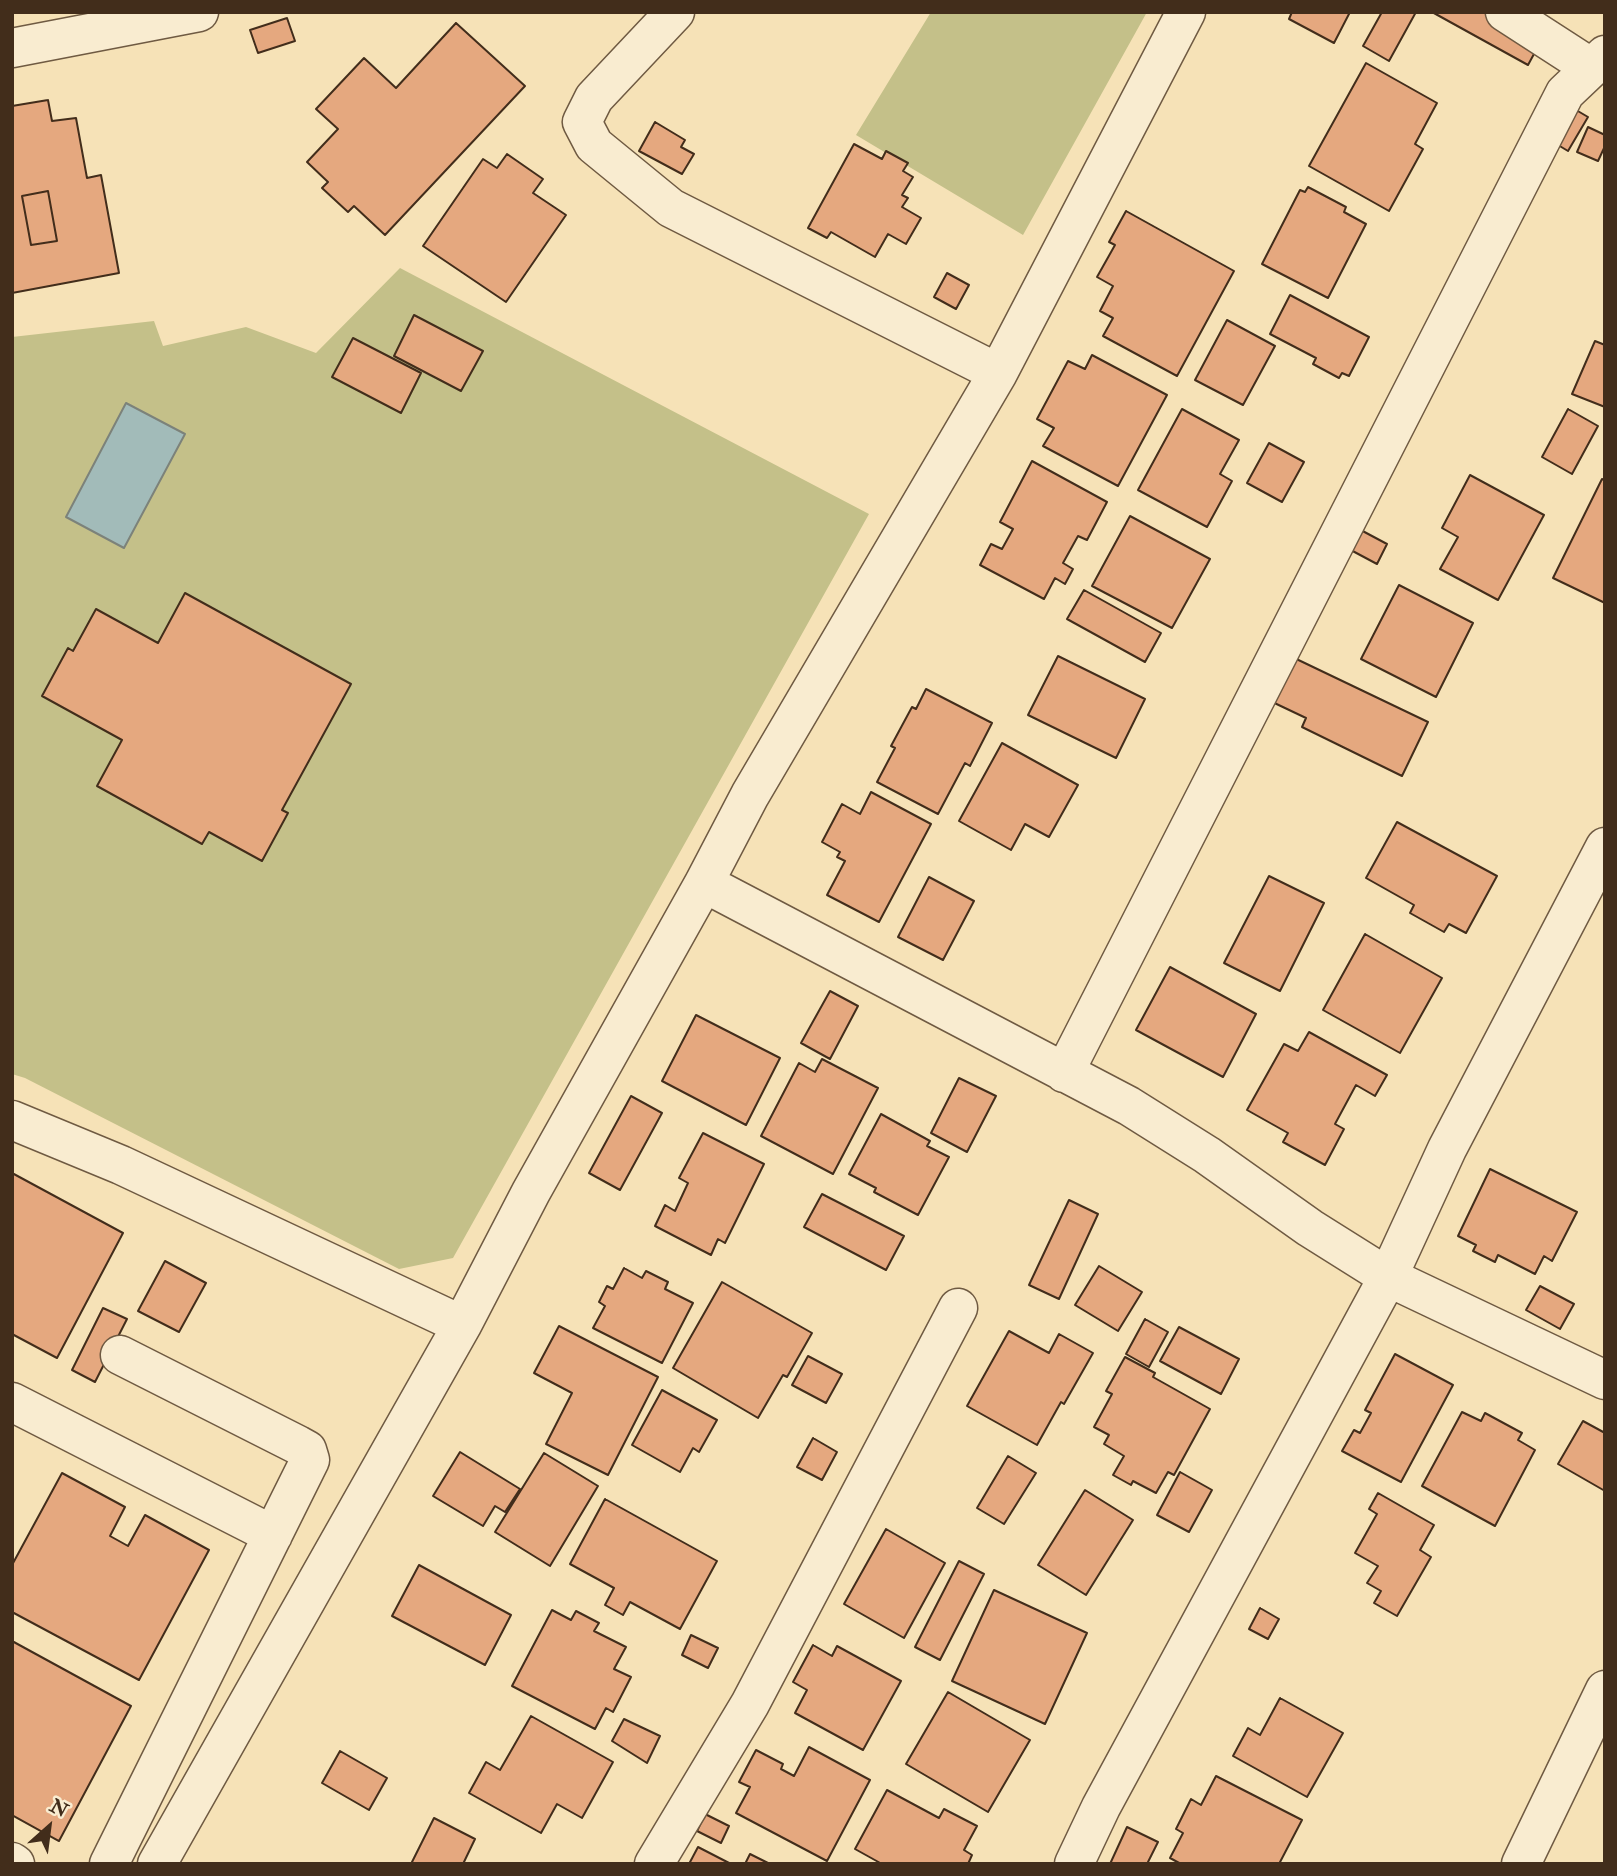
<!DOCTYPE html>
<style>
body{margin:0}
#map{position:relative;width:1617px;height:1876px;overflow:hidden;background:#f6e2b7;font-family:"IM FELL Double Pica",serif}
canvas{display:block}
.frame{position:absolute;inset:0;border:14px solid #422d1b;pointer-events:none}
.north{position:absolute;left:14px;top:1792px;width:70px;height:70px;-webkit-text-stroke:5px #f9ecd0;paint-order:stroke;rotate:28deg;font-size:19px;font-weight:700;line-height:28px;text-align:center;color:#422d1b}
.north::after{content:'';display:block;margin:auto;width:24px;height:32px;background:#422d1b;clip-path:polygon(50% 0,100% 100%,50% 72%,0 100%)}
</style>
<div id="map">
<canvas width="1617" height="1876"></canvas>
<div class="frame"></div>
<div class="north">N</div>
</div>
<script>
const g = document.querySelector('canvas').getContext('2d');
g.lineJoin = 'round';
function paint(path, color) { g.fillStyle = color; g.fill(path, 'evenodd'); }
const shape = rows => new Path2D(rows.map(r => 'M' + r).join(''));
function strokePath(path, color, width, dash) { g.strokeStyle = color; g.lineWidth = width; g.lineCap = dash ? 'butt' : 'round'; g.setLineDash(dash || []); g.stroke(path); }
const green = shape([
 [931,12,1147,12,1023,235,856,135],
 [400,268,869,514,453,1258,399,1269,25,1078,12,1074,12,337,154,321,163,346,246,327,316,353]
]);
const water = shape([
 [126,403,185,434,124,548,66,517,126,403]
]);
const building = shape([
 [1292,12,1350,12,1334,43,1289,19,1292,12],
 [1382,12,1416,12,1389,61,1363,46,1382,12],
 [1432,12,1488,12,1541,41,1528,65,1432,12],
 [287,18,295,41,258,53,250,30,287,18],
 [456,23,525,86,385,235,354,206,348,212,322,188,328,182,307,162,338,129,316,109,364,58,396,88,456,23],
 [1366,63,1437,103,1415,144,1423,149,1389,211,1309,166,1366,63],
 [48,100,52,121,76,118,87,178,101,175,119,273,12,293,12,106,48,100],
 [48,191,57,241,31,245,22,196,48,191],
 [1571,107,1588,117,1568,151,1548,139,1571,107],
 [655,122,685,140,681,147,694,154,682,174,639,151,655,122],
 [1588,127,1605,135,1605,146,1598,161,1577,152,1588,127],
 [854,144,882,159,886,151,908,163,903,171,913,177,902,195,908,198,902,207,921,218,906,244,888,234,875,257,831,232,827,238,808,228,854,144],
 [507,154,543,179,533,193,566,215,506,302,423,246,483,159,497,168,507,154],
 [1308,187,1346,207,1344,212,1366,224,1328,298,1262,264,1300,190,1305,192,1308,187],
 [48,191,57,241,31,245,22,196,48,191],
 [1126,211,1234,271,1177,376,1103,336,1113,318,1100,311,1113,286,1097,277,1115,245,1109,242,1126,211],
 [947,273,969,285,956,309,934,297,947,273],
 [1290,295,1369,337,1349,376,1342,373,1339,378,1313,364,1316,358,1270,334,1290,295],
 [414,315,483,351,461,391,394,356,414,315],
 [1227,320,1275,346,1243,405,1195,380,1227,320],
 [353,338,421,373,401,413,332,377,353,338],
 [1595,341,1605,345,1605,407,1572,394,1595,341],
 [1092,355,1167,395,1118,486,1043,446,1054,428,1037,419,1068,361,1085,369,1092,355],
 [1182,409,1239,440,1220,474,1232,481,1207,527,1138,490,1182,409],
 [1568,409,1598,426,1572,474,1542,457,1568,409],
 [1269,443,1304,462,1282,502,1247,483,1269,443],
 [1032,461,1107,502,1087,540,1078,536,1063,563,1073,569,1065,584,1055,578,1044,599,980,565,991,544,1002,549,1013,529,1000,522,1032,461],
 [1470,475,1544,515,1498,600,1440,569,1458,537,1442,528,1470,475],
 [1602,479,1605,480,1605,603,1553,578,1602,479],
 [1130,516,1210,559,1172,628,1092,586,1130,516],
 [1357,528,1387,544,1377,564,1347,548,1357,528],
 [1399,585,1473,623,1436,697,1361,659,1399,585],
 [1084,590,1161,633,1145,662,1067,619,1084,590],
 [185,593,351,684,282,810,288,813,262,861,209,832,202,844,97,786,122,740,42,696,68,648,73,651,96,609,158,643,185,593],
 [1288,655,1428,722,1402,776,1302,727,1306,718,1266,699,1288,655],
 [1058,656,1145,699,1116,758,1028,715,1058,656],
 [926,689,992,723,970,766,965,763,938,814,877,782,895,748,891,746,912,707,916,709,926,689],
 [1002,743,1078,785,1049,837,1025,824,1011,850,959,821,1002,743],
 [871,792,931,824,879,922,827,895,845,861,837,857,840,852,822,842,842,804,860,814,871,792],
 [1397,822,1497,876,1466,933,1449,924,1444,932,1410,913,1414,905,1366,878,1397,822],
 [1269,876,1324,903,1280,991,1224,963,1269,876],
 [929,877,974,901,943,960,898,937,929,877],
 [1365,934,1442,978,1400,1053,1323,1010,1365,934],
 [1170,967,1256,1014,1223,1077,1136,1030,1170,967],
 [830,991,858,1006,830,1059,801,1043,830,991],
 [696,1015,780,1058,746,1125,662,1081,696,1015],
 [1309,1032,1387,1075,1375,1096,1356,1085,1335,1124,1344,1129,1325,1165,1283,1142,1288,1133,1247,1110,1284,1044,1298,1051,1309,1032],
 [822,1059,878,1088,833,1174,761,1136,799,1063,815,1072,822,1059],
 [959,1078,996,1096,967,1152,931,1133,959,1078],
 [631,1096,662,1113,620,1190,589,1173,631,1096],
 [881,1114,930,1141,927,1146,949,1157,918,1215,874,1192,876,1188,849,1174,881,1114],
 [703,1133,764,1164,725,1243,718,1239,711,1255,655,1226,665,1205,675,1211,688,1183,679,1178,703,1133],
 [1490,1169,1577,1212,1552,1261,1544,1256,1535,1274,1498,1255,1495,1262,1473,1251,1476,1245,1458,1236,1490,1169],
 [12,1173,123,1233,57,1358,12,1334,12,1173],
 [822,1194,904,1236,886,1270,804,1227,822,1194],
 [1069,1200,1098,1214,1059,1299,1029,1285,1069,1200],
 [165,1261,206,1283,179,1332,138,1311,165,1261],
 [1099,1266,1142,1292,1118,1331,1075,1305,1099,1266],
 [624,1268,642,1278,646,1271,668,1282,665,1289,693,1303,662,1363,593,1328,605,1306,599,1302,607,1286,613,1289,624,1268],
 [722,1282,812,1333,787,1377,783,1375,758,1418,673,1368,722,1282],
 [1540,1286,1574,1304,1560,1329,1526,1310,1540,1286],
 [103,1308,127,1319,95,1382,72,1370,103,1308],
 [1145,1319,1168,1332,1149,1367,1126,1354,1145,1319],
 [559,1326,658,1377,608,1475,546,1444,572,1393,534,1373,559,1326],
 [1179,1327,1239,1359,1221,1394,1160,1361,1179,1327],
 [1009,1331,1049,1353,1059,1334,1093,1353,1064,1404,1061,1402,1037,1445,967,1406,1009,1331],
 [1395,1354,1453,1385,1401,1482,1342,1451,1354,1430,1360,1433,1371,1413,1365,1410,1395,1354],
 [808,1356,842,1374,826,1403,792,1385,808,1356],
 [1125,1357,1155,1373,1153,1377,1210,1409,1174,1475,1168,1472,1156,1493,1133,1481,1131,1485,1113,1475,1124,1456,1104,1444,1109,1435,1094,1427,1112,1394,1106,1391,1125,1357],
 [662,1390,717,1420,699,1452,693,1448,680,1472,632,1445,662,1390],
 [1462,1412,1481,1421,1485,1413,1522,1433,1518,1440,1535,1450,1495,1526,1422,1486,1462,1412],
 [1583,1421,1605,1433,1605,1491,1558,1464,1583,1421],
 [813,1438,837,1452,822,1480,797,1467,813,1438],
 [460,1452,520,1489,505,1512,495,1506,483,1526,433,1496,460,1452],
 [544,1453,598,1486,550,1566,495,1532,544,1453],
 [1008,1456,1036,1473,1004,1524,977,1508,1008,1456],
 [1180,1472,1212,1490,1189,1532,1157,1515,1180,1472],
 [62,1473,125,1507,110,1536,128,1546,145,1515,209,1550,139,1680,12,1612,12,1565,62,1473],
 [1085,1490,1133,1520,1086,1595,1038,1565,1085,1490],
 [1378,1493,1434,1525,1420,1550,1431,1557,1397,1616,1374,1603,1381,1591,1367,1583,1378,1566,1355,1553,1377,1514,1369,1509,1378,1493],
 [605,1499,717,1561,680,1629,630,1602,623,1615,605,1605,614,1588,570,1564,605,1499],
 [886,1529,945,1563,904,1638,844,1604,886,1529],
 [959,1561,984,1574,940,1660,915,1647,959,1561],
 [419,1565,511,1615,485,1665,392,1616,419,1565],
 [994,1590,1087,1633,1045,1724,952,1681,994,1590],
 [1260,1608,1279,1619,1268,1639,1249,1629,1260,1608],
 [552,1610,571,1620,576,1611,599,1623,594,1631,626,1647,614,1669,631,1677,613,1712,606,1708,595,1729,512,1686,552,1610],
 [691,1635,718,1648,708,1668,682,1655,691,1635],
 [12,1641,131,1706,59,1841,12,1815,12,1641],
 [813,1645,832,1656,837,1646,901,1681,863,1750,795,1713,807,1690,793,1682,813,1645],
 [948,1692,1030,1740,988,1812,906,1764,948,1692],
 [1280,1698,1343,1733,1307,1797,1233,1756,1248,1728,1260,1735,1280,1698],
 [531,1716,613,1762,582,1818,557,1804,541,1833,469,1793,486,1762,500,1770,531,1716],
 [624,1719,660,1736,647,1763,612,1741,624,1719],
 [809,1747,870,1780,827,1861,736,1813,750,1787,739,1782,756,1750,783,1764,781,1769,794,1776,809,1747],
 [340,1751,387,1778,369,1810,322,1783,340,1751],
 [1216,1776,1302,1820,1279,1864,1181,1864,1170,1858,1183,1833,1176,1829,1191,1799,1201,1805,1216,1776],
 [887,1790,939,1818,944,1809,977,1826,964,1850,972,1855,968,1864,882,1864,855,1849,887,1790],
 [705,1814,729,1826,721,1843,697,1831,705,1814],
 [434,1818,475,1839,463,1864,411,1864,434,1818],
 [1127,1827,1158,1842,1147,1864,1110,1864,1127,1827],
 [698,1847,731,1864,689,1864,698,1847],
 [750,1854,770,1864,745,1864,750,1854]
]);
const minor = shape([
 [675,12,594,98,582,122,594,145,671,208,998,373],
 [1505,12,1590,67],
 [12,48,199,12],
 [704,883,1129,1106,1207,1155,1310,1228,1388,1277,1605,1380],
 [1064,1073,1565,93,1605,55],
 [12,1120,121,1165,462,1325],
 [12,1402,273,1535],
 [12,1862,15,1864],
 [109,1864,310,1460,307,1450,298,1445,120,1355],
 [157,1864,462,1325,531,1192,704,883,750,795,998,373,1186,12],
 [654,1864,750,1704,958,1308],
 [1074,1864,1101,1807,1388,1277,1447,1149,1605,847],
 [1521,1864,1605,1690]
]);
paint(green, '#c4c089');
paint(water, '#a2bbb9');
strokePath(water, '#7c827a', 2);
paint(building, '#e5a87f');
strokePath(building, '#422d1b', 2);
strokePath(minor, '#6f5a42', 41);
strokePath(minor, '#f9ecd0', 38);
</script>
